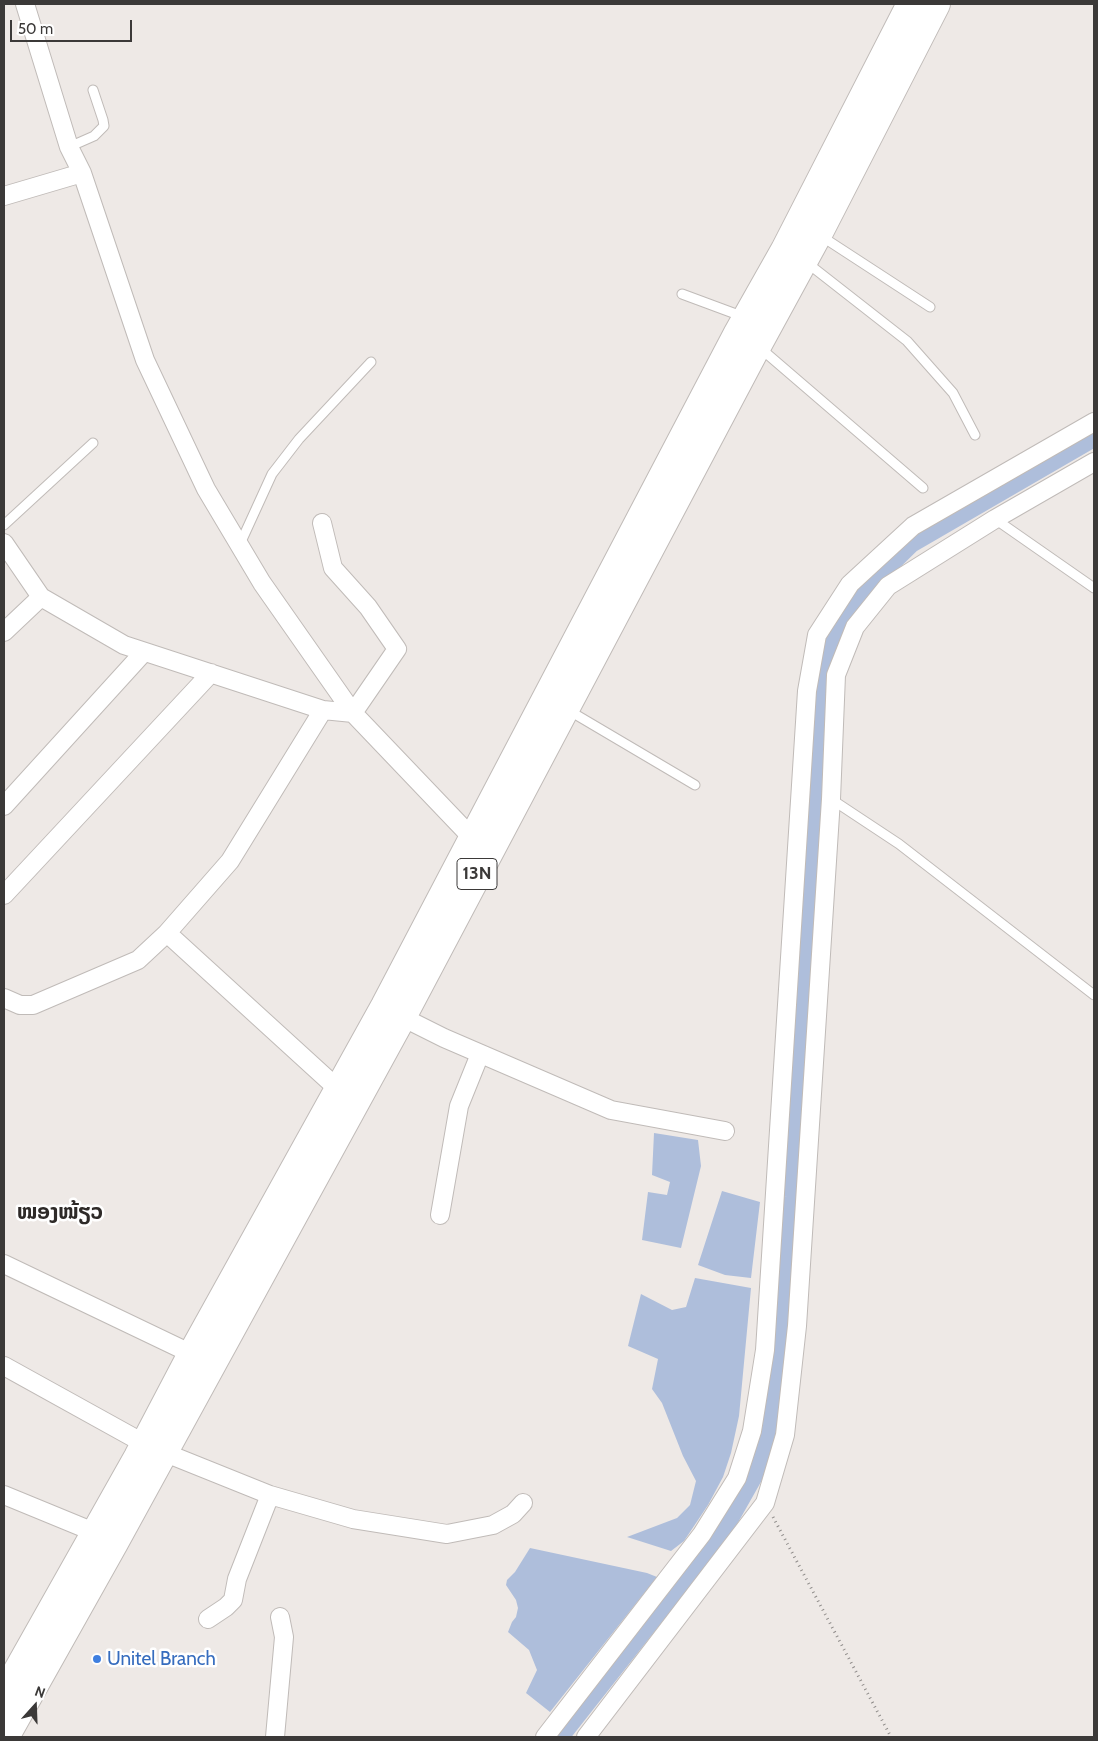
<!DOCTYPE html>
<meta charset="utf-8">
<style>
body{margin:0}
#map{position:relative;width:1098px;height:1741px;overflow:hidden;background:#eee9e6;font-family:Cabin,sans-serif}
canvas{display:block}
.frame{position:absolute;inset:0;border:5px solid #3b3938;pointer-events:none}
.north{position:absolute;left:10px;top:1681px;width:50px;height:50px;-webkit-text-stroke:4px #fff;paint-order:stroke;rotate:20deg;font-size:14px;font-weight:700;line-height:20px;text-align:center;color:#3b3938}
.north::after{content:'';display:block;margin:auto;width:18px;height:22px;background:#3b3938;clip-path:polygon(50% 0,100% 100%,50% 72%,0 100%)}
.scale{position:absolute;left:10px;top:20px;width:122px;height:22px;box-sizing:border-box;border:2px solid #3b3938;border-top:0;padding-left:6px;font-size:15px;line-height:18px;white-space:nowrap;color:#3b3938;-webkit-text-stroke:4px #fff;paint-order:stroke}
</style>
<div id="map">
<canvas width="1098" height="1741"></canvas>
<div class="frame"></div>
<div class="north">N</div>
<div class="scale">50 m</div>
</div>
<script>
const g = document.querySelector('canvas').getContext('2d');
g.lineJoin = 'round';
function paint(path, color) { g.fillStyle = color; g.fill(path, 'evenodd'); }
const shape = rows => new Path2D(rows.map(r => 'M' + r).join(''));
function strokePath(path, color, width, dash) { g.strokeStyle = color; g.lineWidth = width; g.lineCap = dash ? 'butt' : 'round'; g.setLineDash(dash || []); g.stroke(path); }
function label(font, color, halo, rows, align = 'center') {
  g.font = font + ' Cabin,"Noto Sans Lao",sans-serif'; g.lineWidth = 5; g.setLineDash([]); g.textBaseline = 'middle'; g.strokeStyle = halo; g.fillStyle = color; for (const [text, x, y, turn = 0] of rows) {
    g.save(); g.translate(x, y); g.rotate((+turn || 0) * Math.PI / 180); g.textAlign = isNaN(turn) ? turn : align; if (halo) g.strokeText(text, 0, 0); g.fillText(text, 0, 0); g.restore();
  }
}
const water = shape([
 [654,1133,698,1140,701,1166,681,1248,642,1240,648,1192,667,1195,670,1182,652,1175],
 [722,1191,760,1202,751,1278,725,1275,698,1265],
 [695,1278,751,1288,739,1416,731,1453,723,1477,708,1505,684,1541,671,1551,627,1537,677,1518,690,1505,696,1481,683,1456,662,1403,652,1389,658,1359,628,1346,641,1294,672,1310,686,1307],
 [530,1548,647,1573,657,1577,550,1712,526,1693,537,1670,529,1650,508,1632,512,1622,516,1617,518,1608,516,1600,506,1585,507,1580,515,1572]
]);
const canal = shape([
 [560,1737,724,1529,759,1467,773,1402,792,1197,818,707,833,640,865,589,911,544,1094,438]
]);
const path = shape([
 [773,1517,891,1737]
]);
const lane = shape([
 [69,147,94,136,104,126,103,120,93,90],
 [821,236,930,307],
 [806,262,907,341,953,393,975,435],
 [682,294,744,317],
 [759,347,923,488],
 [995,519,1094,588],
 [4,525,93,443],
 [240,544,272,474,299,439,371,362],
 [568,710,695,785],
 [831,799,899,844,1094,995]
]);
const street = shape([
 [25,4,69,147,82,173,145,360,206,489,262,583,353,713,479,845],
 [4,196,82,173],
 [4,543,41,597,124,645,323,710,353,713,397,649,368,607,333,568,322,523],
 [4,632,41,597],
 [323,710,230,861,167,933,338,1089],
 [4,806,144,652],
 [4,895,211,673],
 [4,998,20,1005,33,1005,138,960,167,933],
 [402,1017,444,1038,611,1110,725,1131],
 [440,1215,459,1106,480,1054],
 [4,1264,192,1354],
 [4,1366,145,1444],
 [163,1452,270,1495,353,1519,447,1534,493,1525,513,1514,523,1503],
 [4,1495,94,1532],
 [208,1619,226,1607,233,1600,237,1579,270,1495],
 [275,1737,284,1637,280,1617],
 [545,1737,702,1534,737,1478,752,1431,765,1350,807,691,817,635,850,584,913,526,1094,422],
 [586,1737,765,1503,785,1435,797,1326,831,799,836,675,855,627,888,586,995,519,1094,462]
]);
const highway = shape([
 [4,1695,138,1457,192,1354,385,1006,737,335,785,250,911,4],
 [5,1737,114,1543,402,1017,757,346,818,234,936,4]
]);
const markers = [
 [97,1659,5,"#3f7fe0"]
];
const shields = [
 [477,874,40]
];
const shieldNames = [
 ["13N",477,874]
];
const shopNames = [
 ["Unitel Branch",107,1659]
];
const quarterNames = [
 ["ໜອງໜ້ຽວ",60,1213]
];
paint(water, '#aebedb');
strokePath(canal, '#aebedb', 18);
strokePath(lane, '#c0bbb8', 11);
strokePath(street, '#c0bbb8', 20);
strokePath(highway, '#c0bbb8', 30);
strokePath(path, '#8f8c8a', 3, [1, 4]);
strokePath(lane, '#fff', 9);
strokePath(street, '#fff', 18);
strokePath(highway, '#fff', 28);
for (const [x, y, r, color] of markers) { const dot = new Path2D(); dot.arc(x, y, r, 0, 2 * Math.PI); g.fillStyle = color; g.fill(dot); strokePath(dot, '#fff', 2); }
for (const [x, y, w] of shields) { const box = new Path2D(); box.roundRect(x - w / 2, y - 15.5, w, 31, 4); g.fillStyle = '#fff'; g.fill(box); strokePath(box, '#3b3938', 1); }
label('bold 18px', '#3b3938', null, shieldNames);
label('19px', '#366cbe', '#fff', shopNames, 'left');
label('bold 21px', '#2e2a28', '#fff', quarterNames);
</script>
